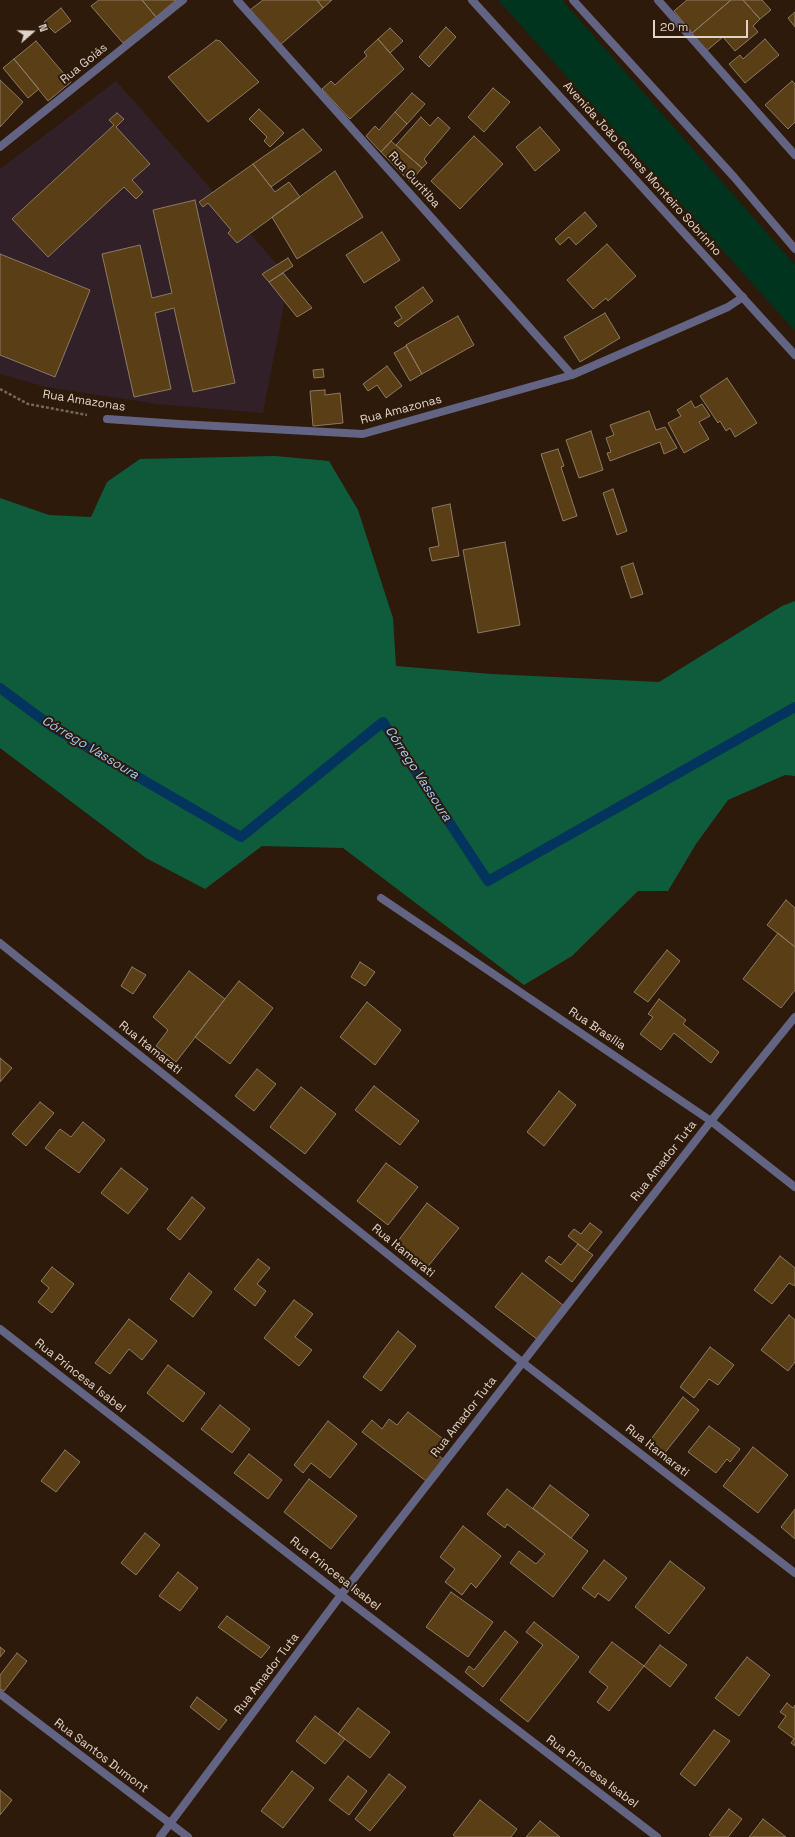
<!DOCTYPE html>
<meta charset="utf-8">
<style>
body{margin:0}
#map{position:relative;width:795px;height:1837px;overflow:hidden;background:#2d1a0a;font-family:"Space Grotesk",sans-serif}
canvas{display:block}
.north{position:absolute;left:12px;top:12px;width:40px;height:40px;-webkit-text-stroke:3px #2d1a0a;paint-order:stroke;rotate:70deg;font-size:11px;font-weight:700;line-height:16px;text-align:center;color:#e0d3c9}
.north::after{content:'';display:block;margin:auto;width:14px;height:18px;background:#e0d3c9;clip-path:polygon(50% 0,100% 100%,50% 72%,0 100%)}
.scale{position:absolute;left:653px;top:20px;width:95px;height:18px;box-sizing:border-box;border:2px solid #e0d3c9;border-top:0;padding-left:5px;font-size:12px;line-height:14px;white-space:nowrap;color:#e0d3c9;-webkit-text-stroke:3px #2d1a0a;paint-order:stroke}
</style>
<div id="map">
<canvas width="795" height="1837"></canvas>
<div class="north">N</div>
<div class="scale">20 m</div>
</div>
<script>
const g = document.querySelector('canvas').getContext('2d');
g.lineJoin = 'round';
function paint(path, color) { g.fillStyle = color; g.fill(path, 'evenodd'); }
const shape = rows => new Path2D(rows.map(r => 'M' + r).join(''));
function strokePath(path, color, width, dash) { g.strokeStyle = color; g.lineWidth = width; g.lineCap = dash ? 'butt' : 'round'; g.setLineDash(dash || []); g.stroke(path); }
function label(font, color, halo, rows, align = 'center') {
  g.font = font + ' "Space Grotesk",sans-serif'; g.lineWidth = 4; g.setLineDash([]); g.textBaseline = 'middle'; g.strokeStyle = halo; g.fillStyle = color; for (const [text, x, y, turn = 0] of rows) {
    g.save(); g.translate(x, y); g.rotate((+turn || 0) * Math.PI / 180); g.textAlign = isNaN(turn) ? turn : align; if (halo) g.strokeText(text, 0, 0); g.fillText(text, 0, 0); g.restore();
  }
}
const education = shape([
 [116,81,289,278,263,413,157,404,46,387,0,374,0,169]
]);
const green = shape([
 [498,0,562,0,795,265,795,331]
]);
const forest = shape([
 [275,456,329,461,358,510,393,618,396,666,492,674,659,682,782,606,795,601,795,776,785,775,728,800,696,844,668,891,638,891,572,956,524,985,343,848,262,846,205,889,146,858,0,748,0,498,49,515,91,517,107,482,140,459]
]);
const stream = shape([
 [0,688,54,728,241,837,383,722,488,881,795,707]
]);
const building = shape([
 [99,0,142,0,156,17,123,43,91,6,99,0],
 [142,0,176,0,156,17,142,0],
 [263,0,317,0,323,8,280,45,250,10,263,0],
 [317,0,332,0,323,8,317,0],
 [687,0,731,0,692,33,674,11,687,0],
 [731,0,743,0,760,19,753,26,758,32,735,51,723,37,705,52,690,35,731,0],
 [743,0,762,0,771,10,760,19,743,0],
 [61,8,71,21,55,33,44,22,61,8],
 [795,12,795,27,788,18,795,12],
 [446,27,456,37,429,67,419,57,446,27],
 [390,28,403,41,390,53,378,39,390,28],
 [378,39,404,69,350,119,322,89,331,81,335,85,367,56,364,52,378,39],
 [765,39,779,55,745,83,729,64,740,55,743,59,765,39],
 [216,40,220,41,259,82,208,122,168,77,216,40],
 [36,41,71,82,48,101,14,59,36,41],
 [14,59,39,89,28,98,3,68,14,59],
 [0,80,23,102,0,127,0,80],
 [792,81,795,84,795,122,788,129,765,105,792,81],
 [493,88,510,102,484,132,468,117,493,88],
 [412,93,425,104,407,124,395,112,412,93],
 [259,109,284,133,270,147,264,141,267,137,249,119,259,109],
 [395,112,407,124,381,152,366,136,375,126,379,130,395,112],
 [117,113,124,119,116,127,150,164,132,180,143,192,136,199,124,187,48,257,12,219,114,125,109,120,117,113],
 [421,117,430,126,438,117,450,128,424,159,427,163,422,168,396,145,421,117],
 [540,127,560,150,535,171,516,147,540,127],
 [303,129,322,150,271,187,253,164,303,129],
 [474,136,503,164,460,209,431,181,474,136],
 [391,141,422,168,410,182,381,152,391,141],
 [253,164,275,192,289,182,300,197,237,243,228,233,231,230,208,203,203,207,199,202,253,164],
 [335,171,363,217,297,259,272,217,335,171],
 [195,200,235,383,193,392,174,308,155,313,171,389,134,397,102,254,140,245,152,298,172,293,153,210,195,200],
 [585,212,597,226,576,245,569,237,560,245,555,239,585,212],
 [382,232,400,260,364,283,346,255,382,232],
 [607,244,636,276,608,301,606,298,593,309,567,280,607,244],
 [0,254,90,290,55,377,0,355,0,254],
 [288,258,293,266,269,282,262,274,288,258],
 [283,273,312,308,297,317,269,282,283,273],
 [423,287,433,301,398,327,394,323,402,318,395,307,423,287],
 [605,313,620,338,580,362,564,337,605,313],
 [458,316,474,345,422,374,406,345,458,316],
 [406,346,422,374,410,381,394,353,406,346],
 [387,366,402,386,386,398,377,385,368,391,363,384,387,366],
 [323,369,324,377,314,378,313,370,323,369],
 [727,378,757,423,735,437,730,428,726,431,720,421,718,423,700,396,727,378],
 [325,390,325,395,340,393,343,423,313,426,310,391,325,390],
 [691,401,695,408,702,404,710,416,699,422,709,439,684,453,668,423,681,416,677,410,691,401],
 [649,411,656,430,665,427,677,448,664,454,660,442,610,461,607,453,611,452,606,438,614,435,610,425,649,411],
 [591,431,603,470,579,478,566,440,591,431],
 [558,449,564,466,561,467,577,516,563,521,541,454,558,449],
 [613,489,627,531,617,535,603,493,613,489],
 [450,504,459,556,432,561,429,548,439,546,432,508,450,504],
 [505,542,520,625,478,633,463,550,505,542],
 [633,563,643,594,631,598,621,567,633,563],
 [786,900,795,908,795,947,767,925,786,900],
 [778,933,795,947,795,990,781,1008,743,979,778,933],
 [667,950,680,961,648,1002,634,992,667,950],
 [360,962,375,972,365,986,351,977,360,962],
 [132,967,146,975,133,994,121,986,132,967],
 [189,971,225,999,176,1062,156,1046,168,1030,153,1017,189,971],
 [239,981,273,1008,230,1064,195,1037,239,981],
 [659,999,686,1020,683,1024,719,1052,711,1063,674,1033,661,1050,640,1034,653,1017,648,1014,659,999],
 [367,1002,401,1030,375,1065,340,1037,367,1002],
 [0,1058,12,1068,0,1082,0,1058],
 [257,1069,276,1084,254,1111,235,1096,257,1069],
 [374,1086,419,1121,400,1145,355,1110,374,1086],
 [301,1087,336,1114,305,1154,270,1127,301,1087],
 [559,1091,576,1105,544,1146,527,1132,559,1091],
 [40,1102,54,1113,26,1146,12,1134,40,1102],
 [83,1122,105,1140,79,1173,45,1148,60,1129,71,1137,83,1122],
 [386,1163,418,1187,388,1225,357,1201,386,1163],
 [121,1168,148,1189,128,1214,101,1193,121,1168],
 [192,1197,205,1208,180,1240,167,1229,192,1197],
 [427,1203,459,1228,425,1270,394,1246,427,1203],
 [590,1223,602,1232,587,1251,568,1236,574,1229,581,1234,590,1223],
 [578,1244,593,1255,572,1282,545,1261,549,1256,561,1265,578,1244],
 [780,1256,795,1268,795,1286,789,1283,772,1304,754,1290,780,1256],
 [258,1259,270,1268,257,1284,266,1291,255,1306,234,1289,258,1259],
 [52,1267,74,1284,52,1313,38,1302,49,1288,41,1281,52,1267],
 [189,1273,212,1292,193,1317,170,1299,189,1273],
 [522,1273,564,1306,538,1340,495,1307,522,1273],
 [294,1300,313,1314,295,1337,312,1350,299,1366,264,1338,294,1300],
 [789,1315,795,1320,795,1362,788,1371,761,1350,789,1315],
 [129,1319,157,1341,142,1360,129,1349,110,1374,95,1363,129,1319],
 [398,1331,416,1346,381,1391,363,1377,398,1331],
 [710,1347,734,1365,718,1385,709,1379,694,1398,680,1387,710,1347],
 [168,1365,205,1393,183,1422,147,1393,168,1365],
 [683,1397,699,1410,663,1455,648,1443,683,1397],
 [220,1405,250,1429,232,1453,201,1429,220,1405],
 [408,1412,443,1439,433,1451,443,1459,426,1481,362,1432,372,1420,382,1429,389,1419,397,1425,408,1412],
 [328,1421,357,1444,330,1478,311,1463,303,1473,294,1465,328,1421],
 [709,1426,740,1449,730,1462,727,1459,716,1473,688,1452,709,1426],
 [753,1447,788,1475,758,1513,723,1486,753,1447],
 [65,1450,80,1462,56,1492,41,1481,65,1450],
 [249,1454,282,1480,268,1499,234,1473,249,1454],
 [309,1479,357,1516,331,1549,284,1512,309,1479],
 [550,1485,589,1515,571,1538,533,1508,550,1485],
 [507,1489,588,1551,553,1597,510,1563,519,1551,536,1564,545,1554,507,1524,505,1528,487,1514,507,1489],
 [795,1509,795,1539,781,1527,795,1509],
 [463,1526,501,1556,476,1588,471,1583,462,1595,445,1582,455,1569,440,1557,463,1526],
 [145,1533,160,1545,136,1575,121,1563,145,1533],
 [604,1560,627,1578,609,1601,598,1593,595,1598,582,1588,604,1560],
 [670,1561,705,1588,669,1634,635,1607,670,1561],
 [178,1572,198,1588,180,1611,159,1596,178,1572],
 [451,1592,493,1622,468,1657,426,1627,451,1592],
 [227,1616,270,1647,261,1658,218,1627,227,1616],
 [534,1622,579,1657,528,1722,500,1700,543,1645,526,1632,534,1622],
 [505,1631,518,1642,483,1687,465,1672,469,1666,474,1670,505,1631],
 [612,1642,644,1666,609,1711,597,1702,608,1687,589,1672,612,1642],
 [660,1645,687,1665,670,1687,644,1666,660,1645],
 [0,1647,5,1651,0,1657,0,1647],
 [17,1653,27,1661,4,1691,0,1689,0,1675,17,1653],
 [747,1657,770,1675,739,1716,715,1698,747,1657],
 [197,1697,227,1720,219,1730,190,1707,197,1697],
 [787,1703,793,1708,795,1705,795,1746,791,1743,794,1739,778,1727,786,1716,780,1712,787,1703],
 [358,1708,390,1732,370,1758,338,1734,358,1708],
 [315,1716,345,1739,325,1764,296,1741,315,1716],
 [714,1730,730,1741,695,1786,680,1774,714,1730],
 [292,1771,314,1788,283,1828,261,1811,292,1771],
 [389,1774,406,1787,370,1831,355,1819,389,1774],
 [348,1776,367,1791,349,1815,329,1800,348,1776],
 [0,1790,12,1800,0,1815,0,1790],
 [480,1800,517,1829,511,1837,456,1837,453,1835,480,1800],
 [729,1809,742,1819,728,1837,712,1837,709,1835,729,1809],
 [763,1819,786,1837,749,1837,763,1819],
 [540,1821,560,1837,526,1837,540,1821]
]);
const path = shape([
 [0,389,28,404,87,415]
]);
const minor = shape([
 [237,0,572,375],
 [658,0,795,155],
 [107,419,179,424,363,434,572,375,728,307,743,297],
 [381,898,711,1121,795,1187],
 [0,943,522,1362,795,1573],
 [0,1329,341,1595,657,1837],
 [0,1694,188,1837],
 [160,1837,341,1595,711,1121,795,1017]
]);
const tertiary = shape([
 [472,0,795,355],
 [573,0,734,177,795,249],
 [0,147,183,0]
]);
const streetNames = [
 ["Rua Goiás",84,64,-39],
 ["Avenida João Gomes Monteiro Sobrinho",642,169,48],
 ["Rua Curitiba",414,180,48],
 ["Rua Amazonas",84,401,9],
 ["Rua Amazonas",401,410,-15],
 ["Rua Brasília",597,1029,34],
 ["Rua Itamarati",150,1048,39],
 ["Rua Amador Tuta",664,1161,-52],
 ["Rua Itamarati",403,1251,39],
 ["Rua Princesa Isabel",80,1376,38],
 ["Rua Amador Tuta",464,1417,-52],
 ["Rua Itamarati",657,1451,38],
 ["Rua Princesa Isabel",335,1574,38],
 ["Rua Amador Tuta",267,1674,-53],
 ["Rua Santos Dumont",101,1756,37],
 ["Rua Princesa Isabel",592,1772,37]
];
const waterNames = [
 ["Córrego Vassoura",90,748,31],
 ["Córrego Vassoura",418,774,57]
];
paint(education, '#322029');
paint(green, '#01341f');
paint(forest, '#0f5c3c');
strokePath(stream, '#03345e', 10);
paint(building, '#593e16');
strokePath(building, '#8c7a63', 1);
strokePath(path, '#766658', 2.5, [3, 2]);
strokePath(minor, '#636483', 8);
strokePath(tertiary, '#636483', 8);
label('12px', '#e0d3c9', '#2d1a0a', streetNames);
label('italic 13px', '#9eccfc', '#2d1a0a', waterNames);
</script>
